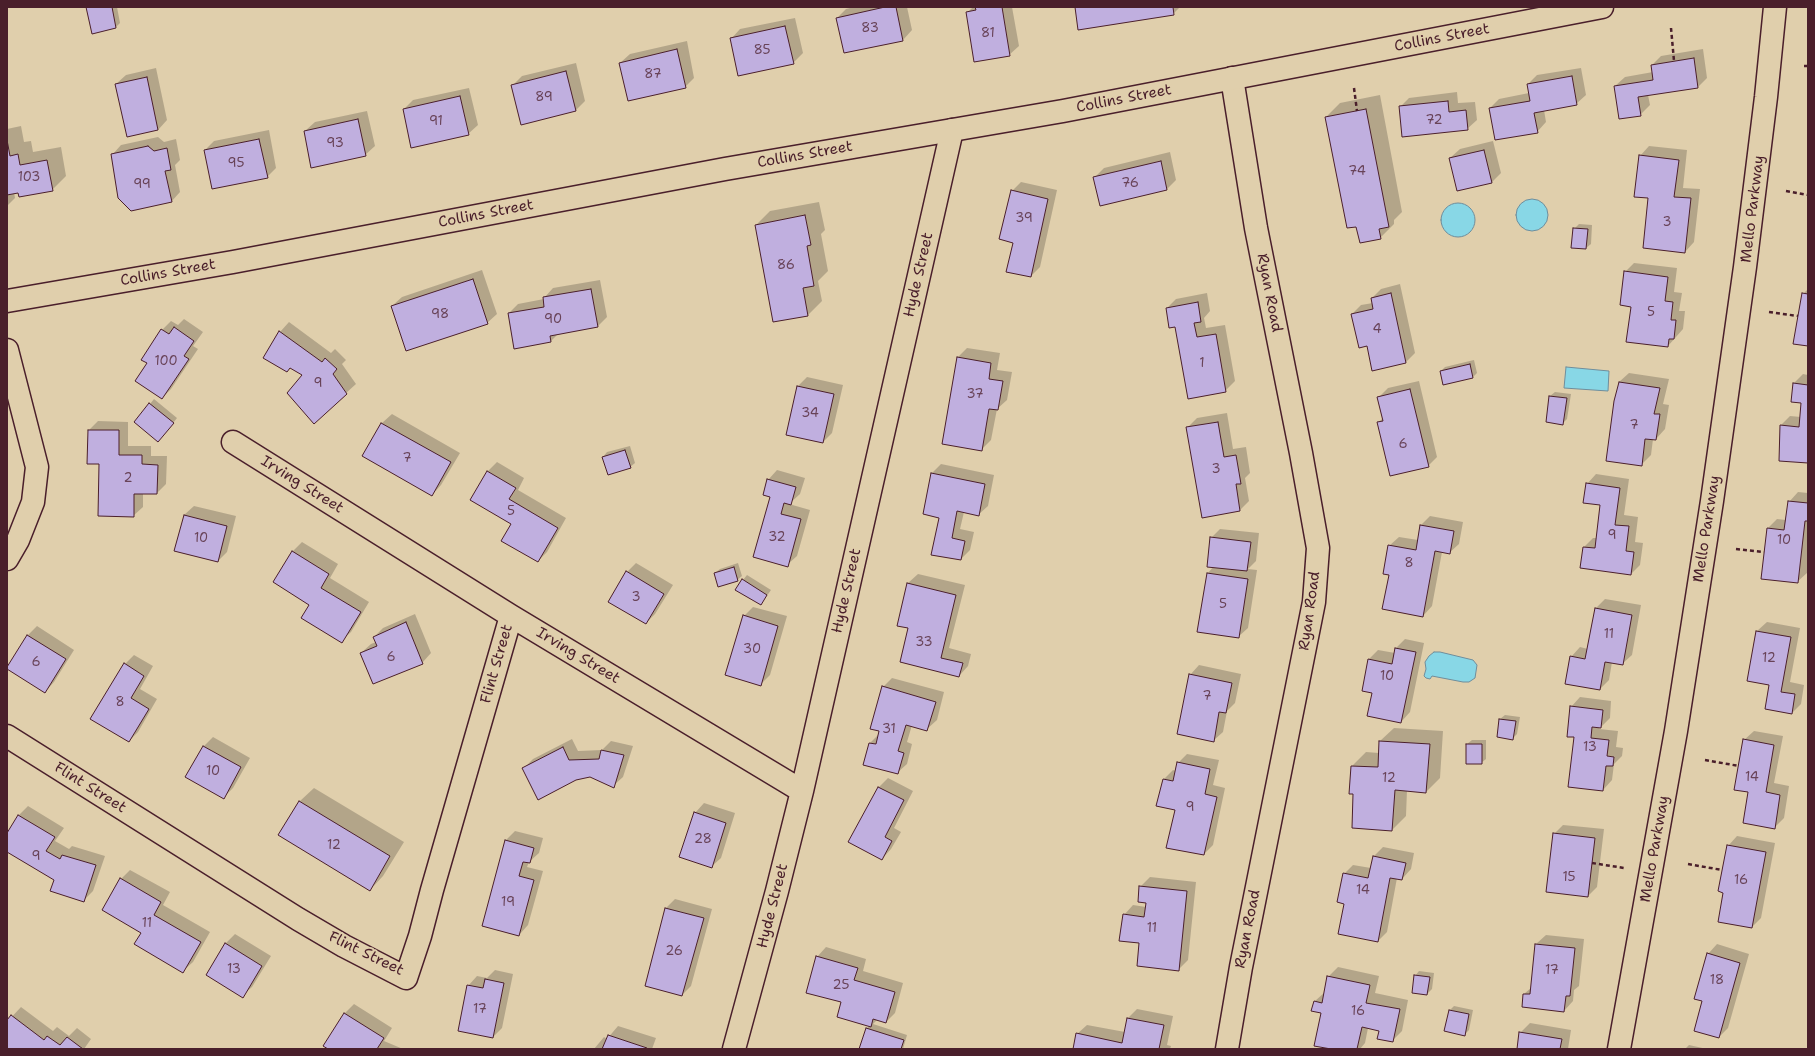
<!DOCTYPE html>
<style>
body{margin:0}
#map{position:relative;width:1815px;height:1056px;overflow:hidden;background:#e0cfac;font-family:"Shantell Sans",sans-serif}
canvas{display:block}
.frame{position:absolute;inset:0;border:8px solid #4a1f2b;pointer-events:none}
</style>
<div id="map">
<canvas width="1815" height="1056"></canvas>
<div class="frame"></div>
</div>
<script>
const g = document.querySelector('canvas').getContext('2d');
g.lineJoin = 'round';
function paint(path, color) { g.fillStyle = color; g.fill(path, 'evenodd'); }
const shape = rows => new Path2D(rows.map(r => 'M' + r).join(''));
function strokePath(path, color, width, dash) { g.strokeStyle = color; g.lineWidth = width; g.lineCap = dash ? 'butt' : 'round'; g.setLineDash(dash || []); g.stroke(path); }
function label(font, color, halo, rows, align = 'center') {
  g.font = font + ' "Shantell Sans",sans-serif'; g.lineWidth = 3.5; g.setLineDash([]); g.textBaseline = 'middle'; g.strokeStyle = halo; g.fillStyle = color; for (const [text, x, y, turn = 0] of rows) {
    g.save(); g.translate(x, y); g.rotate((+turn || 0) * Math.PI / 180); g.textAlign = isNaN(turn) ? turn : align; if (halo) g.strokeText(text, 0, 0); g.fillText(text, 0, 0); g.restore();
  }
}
const water = shape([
 '1516 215a16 16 0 1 1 32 0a16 16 0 1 1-32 0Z',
 '1441 220a17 17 0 1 1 34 0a17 17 0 1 1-34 0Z',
 [1566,367,1609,371,1608,391,1564,388,1566,367],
 [1434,652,1440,652,1473,660,1477,665,1475,678,1469,682,1463,682,1432,676,1430,679,1426,678,1424,676,1426,669,1425,662,1429,656,1434,652]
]);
const shadow = shape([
 [87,7,117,7,120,23,116,27],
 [854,7,907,7,912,30,903,40,844,52,837,18,846,9],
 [973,7,1012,7,1019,46,1009,55,967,13],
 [1076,7,1180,7,1173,14],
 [795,18,803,53,793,63,731,39,740,29],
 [687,41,694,78,685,87,620,63,630,54],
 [1703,49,1707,78,1698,87,1648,95,1650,105,1640,115,1615,86,1625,77,1653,72,1652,65,1661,56],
 [576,63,585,101,576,110,512,86,522,76],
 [156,68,167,120,158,130,116,84,126,75],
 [1581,68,1586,95,1576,104,1544,110,1546,122,1537,132,1490,108,1499,99,1529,93,1528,84,1537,75],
 [469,88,478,125,468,134,404,109,413,100],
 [1457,92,1458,103,1475,102,1477,120,1467,129,1400,107,1409,98],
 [1380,95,1402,212,1394,220,1394,224,1380,238,1326,117,1340,103],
 [367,111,375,146,365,155,305,131,315,122],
 [21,126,24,142,31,141,33,152,61,147,66,176,52,190,14,192,15,198,7,206,7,129],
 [269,130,276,168,267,177,205,150,214,141],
 [158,137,164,142,176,139,180,160,175,165,180,192,171,202,112,155,121,145],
 [1493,141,1501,173,1492,182,1450,158,1460,149],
 [1649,146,1687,150,1683,188,1700,189,1694,242,1685,252,1649,197,1640,156],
 [1170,152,1176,180,1167,189,1101,205,1094,178,1104,168],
 [1021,182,1057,190,1040,267,1031,276,1012,191],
 [819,202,825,230,821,234,828,271,818,281,822,301,808,315,774,321,756,225,770,211],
 [1579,224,1592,225,1591,244,1586,248,1574,229],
 [1634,263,1677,268,1674,292,1682,293,1679,311,1685,311,1683,329,1668,346,1632,306,1625,272],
 [482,270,497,314,487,323,392,306,402,297],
 [600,280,607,317,598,326,559,333,551,341,515,348,509,313,518,304,544,299,544,298,553,288],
 [1400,284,1415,353,1406,362,1352,314,1361,305,1373,303,1372,298,1381,289],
 [1808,289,1808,345,1803,294],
 [1207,293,1210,311,1204,318,1206,328,1225,325,1235,381,1225,391,1176,326,1167,308,1176,299],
 [184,319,203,332,193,346,198,349,171,389,162,398,148,363,162,330,171,321,178,325],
 [289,322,331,353,335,349,346,360,342,364,356,384,314,422,304,375,291,367,287,371,265,358,280,332],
 [967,348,1000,353,997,370,1012,372,1007,400,997,409,991,440,982,449,943,443,958,357],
 [1474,360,1477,373,1472,378,1441,371,1445,367],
 [1629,373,1669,379,1663,404,1669,405,1665,429,1656,439,1653,439,1651,455,1641,465,1619,382],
 [1803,374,1808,375,1808,462,1781,425,1790,416,1801,417,1802,402,1793,384],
 [807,377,843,385,832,433,823,442,798,386],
 [1419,381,1437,457,1428,466,1378,423,1383,418,1378,398,1388,388],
 [1555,392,1571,394,1567,419,1562,424,1547,421,1550,396],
 [154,399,177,418,163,436,150,404],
 [1227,413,1233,449,1246,447,1250,473,1245,478,1249,501,1240,510,1187,428,1197,418],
 [392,414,460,453,441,485,432,495,364,456,382,423],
 [98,421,128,422,128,446,151,446,151,456,167,456,166,484,157,493,143,493,143,507,133,516,100,463,89,463,89,430],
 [630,446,635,463,630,467,603,457,607,452],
 [497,462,524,478,518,490,566,518,547,552,538,561,512,524,471,500,488,471],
 [941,464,994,475,988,506,978,515,964,512,960,529,974,532,970,550,961,559,940,517,932,473],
 [777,470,805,478,800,494,789,504,810,510,797,556,787,565,768,480],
 [1596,474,1629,479,1624,515,1638,517,1635,542,1643,543,1640,565,1631,574,1581,567,1584,547,1593,538,1597,538,1601,505,1587,484],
 [1798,492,1808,493,1808,562,1807,573,1797,582,1768,528,1777,519,1786,520,1789,502],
 [194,506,236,516,227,552,218,561,184,515],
 [1430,516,1463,522,1459,544,1449,553,1442,552,1432,606,1423,616,1390,575,1389,546,1399,537,1418,540,1421,525],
 [1220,529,1259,533,1256,561,1248,569,1257,570,1248,628,1238,637,1208,573,1214,566,1211,538],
 [302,542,338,564,330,578,369,602,351,632,341,641,311,604,274,582,293,551],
 [636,563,673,585,655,614,646,623,627,572],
 [738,563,742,576,737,580,715,573,720,569],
 [918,574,965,585,949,648,971,654,968,666,959,676,909,628,898,625,908,583],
 [747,575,771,590,761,604,743,580],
 [1605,599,1641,605,1632,655,1622,664,1612,662,1609,680,1600,689,1571,657,1580,647,1588,649,1596,608],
 [753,607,787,616,770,675,760,685,744,616],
 [415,614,431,653,422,663,361,653,371,644,376,642,374,637,383,628],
 [1767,622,1800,628,1790,682,1804,685,1801,704,1792,713,1770,684,1748,680,1757,631],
 [37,626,74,650,54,682,45,692,27,636],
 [1405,639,1424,643,1410,712,1401,722,1373,692,1363,690,1369,659,1378,650,1395,653,1396,648],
 [134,655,153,666,140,689,157,699,138,732,129,741,125,664],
 [1199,665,1241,674,1235,703,1227,711,1223,732,1213,741,1190,675],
 [892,678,944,692,937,720,927,729,912,725,907,742,912,744,907,764,897,773,864,764,870,743,880,733,883,687],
 [1580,697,1611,701,1610,718,1599,729,1618,731,1616,747,1623,748,1622,756,1614,764,1612,780,1603,790,1575,736,1571,707],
 [1505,715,1520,717,1517,734,1513,738,1498,736,1500,719],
 [1394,728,1443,731,1440,778,1426,792,1407,790,1406,816,1392,830,1352,766,1366,752,1379,753,1380,741],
 [1754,731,1783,736,1774,783,1789,786,1784,818,1774,828,1749,792,1744,740],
 [213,737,250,758,233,788,223,798,187,777,204,746],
 [572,739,578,751,602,750,611,741,633,746,623,777,613,786,590,776,524,768,533,759],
 [1472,740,1486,740,1486,759,1481,763,1467,744],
 [1187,754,1219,760,1213,785,1225,788,1213,845,1204,854,1176,809,1164,779,1173,770,1176,771,1178,763],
 [888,778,913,791,894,828,901,832,891,849,882,859,850,842,879,787],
 [314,788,404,842,383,876,370,890,279,835,300,801],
 [704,803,735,813,721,858,711,867,695,813],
 [28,806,64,828,55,841,69,849,72,846,105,856,93,891,84,900,55,880,7,851,7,835,19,815],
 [1563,825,1604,829,1597,887,1588,896,1554,834],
 [515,831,543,838,539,853,529,862,527,867,543,871,528,925,519,935,506,840],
 [1737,836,1775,843,1761,918,1752,927,1724,892,1728,846],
 [1383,847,1414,853,1411,869,1402,879,1397,878,1387,932,1378,941,1346,903,1344,874,1353,865,1371,868,1374,856],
 [130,870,170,892,163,905,210,932,193,962,183,971,142,933,121,879],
 [1150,877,1196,882,1188,960,1178,970,1124,915,1133,905,1146,907,1147,902,1140,887],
 [675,899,712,909,691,986,682,995,647,986,666,908],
 [235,934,271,956,252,987,242,996,207,974,226,943],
 [1546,935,1584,939,1579,986,1574,990,1573,1001,1564,1011,1524,994,1532,987,1536,944],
 [1717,944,1749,954,1728,1028,1719,1037,1703,1001,1708,954],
 [826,947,866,959,863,971,903,983,895,1013,886,1022,877,1020,873,1024,907,1035,903,1049,860,1048,867,1028,870,1025,843,1002,817,957],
 [1338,967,1379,976,1375,993,1408,1000,1402,1031,1392,1041,1381,1030,1368,1028,1365,1043,1360,1049,1336,1049,1323,1012,1315,1001,1325,992,1328,977],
 [495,970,513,974,502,1028,493,1037,468,986,477,976,487,978],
 [1419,971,1434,973,1432,989,1427,994,1415,976],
 [354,1004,392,1028,384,1041,403,1049,330,1049,325,1046,345,1013],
 [1454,1006,1473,1010,1469,1030,1464,1035,1450,1010],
 [21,1007,53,1031,57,1027,69,1036,77,1028,91,1039,84,1049,7,1049,7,1022],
 [1137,1009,1173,1016,1167,1045,1171,1046,1170,1049,1074,1049,1077,1034,1087,1025,1125,1032,1128,1018],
 [1530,1023,1571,1030,1568,1049,1518,1049,1520,1033],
 [618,1026,656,1038,652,1049,594,1049,604,1037,607,1039],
 [1689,1045,1707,1049,1685,1049]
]);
const building = shape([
 [86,7,112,7,116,28,92,34,86,7],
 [885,7,896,7,903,41,844,53,836,18,885,7],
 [975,7,1002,7,1010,56,974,62,966,12,976,10,975,7],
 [1075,7,1173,7,1174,15,1078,30,1075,7],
 [785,26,794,64,738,76,730,38,785,26],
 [677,49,686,88,628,101,619,63,677,49],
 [1694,58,1698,88,1638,97,1641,116,1619,119,1614,86,1653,80,1651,65,1694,58],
 [566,71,576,111,521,125,511,85,566,71],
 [1572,76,1577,105,1534,113,1538,133,1495,140,1489,108,1530,101,1527,84,1572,76],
 [147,77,158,130,127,137,115,84,147,77],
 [460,96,469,135,411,148,403,109,460,96],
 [1448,101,1449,112,1466,110,1468,130,1402,137,1399,106,1448,101],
 [1366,109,1389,227,1379,229,1381,239,1360,243,1356,227,1347,228,1325,117,1366,109],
 [358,119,366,156,311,168,304,131,358,119],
 [259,139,268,178,212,189,204,150,259,139],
 [7,140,10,156,18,154,20,165,47,160,53,191,19,197,18,193,7,195,7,140],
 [148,146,154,151,167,148,171,170,165,171,172,202,131,211,118,198,111,154,148,146],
 [1484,150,1492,183,1457,191,1449,158,1484,150],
 [1639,155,1679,160,1674,197,1691,198,1685,253,1643,248,1648,198,1634,197,1639,155],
 [1161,161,1167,190,1100,206,1093,177,1161,161],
 [1011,190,1048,199,1031,277,1006,272,1013,243,999,239,1011,190],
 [805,215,811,245,807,246,814,286,803,288,808,316,773,322,755,225,805,215],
 [1573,228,1588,229,1586,249,1571,248,1573,228],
 [1624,271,1668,277,1665,301,1673,302,1671,320,1676,320,1674,339,1669,339,1668,347,1626,342,1631,307,1620,305,1624,271],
 [473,279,488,324,406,351,391,306,473,279],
 [591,289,598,327,550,336,551,342,514,349,508,313,544,307,543,297,591,289],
 [1391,293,1406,363,1372,371,1367,346,1359,348,1351,314,1373,309,1371,298,1391,293],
 [1802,293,1808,294,1808,346,1793,344,1802,293],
 [1198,302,1201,322,1194,323,1197,337,1216,334,1226,392,1188,399,1175,327,1169,328,1166,308,1198,302],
 [174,327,194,341,184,356,189,359,162,399,135,381,147,363,141,360,161,329,169,334,174,327],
 [279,331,322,362,325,358,337,369,333,374,347,394,314,424,287,393,302,375,290,368,287,372,263,358,279,331],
 [957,357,991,363,989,379,1003,381,998,410,989,409,982,451,942,444,957,357],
 [1470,364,1473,378,1443,385,1440,371,1470,364],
 [1619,382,1660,388,1654,414,1660,414,1656,440,1645,439,1642,466,1606,461,1614,401,1619,382],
 [1793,383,1808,385,1808,463,1779,461,1780,425,1799,427,1801,403,1791,402,1793,383],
 [797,386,834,394,823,443,786,435,797,386],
 [1410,389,1429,467,1390,476,1377,422,1383,421,1377,397,1410,389],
 [1549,396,1567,398,1563,425,1546,422,1549,396],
 [149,403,174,423,158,442,134,422,149,403],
 [1218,422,1224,457,1236,455,1241,484,1236,484,1240,511,1202,518,1186,427,1218,422],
 [381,423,451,462,432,496,362,456,381,423],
 [88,430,119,430,119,455,142,455,142,464,158,465,157,494,134,494,134,517,98,516,99,464,87,464,88,430],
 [625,450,631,468,608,475,602,457,625,450],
 [487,471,516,488,509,499,558,528,538,562,501,541,511,524,470,500,487,471],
 [931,473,985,484,979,516,957,511,952,538,965,541,961,560,931,555,939,518,923,514,931,473],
 [767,479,796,487,791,505,784,503,781,514,801,519,788,567,753,557,770,497,763,495,767,479],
 [1586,483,1620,488,1615,525,1629,526,1626,551,1634,552,1631,575,1580,568,1583,547,1595,548,1600,505,1583,503,1586,483],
 [1788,501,1808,503,1808,521,1805,521,1798,583,1761,579,1767,528,1784,530,1788,501],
 [184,515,227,526,218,562,174,551,184,515],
 [1420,525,1454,531,1450,554,1435,551,1423,617,1382,609,1389,575,1383,574,1388,545,1416,550,1420,525],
 [1210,537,1251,542,1247,571,1207,567,1210,537],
 [292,551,329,574,321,588,361,612,342,643,301,618,309,605,273,582,292,551],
 [734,567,738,581,718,587,714,573,734,567],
 [626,571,664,594,646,624,608,602,626,571],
 [1207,573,1248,579,1239,638,1197,632,1207,573],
 [742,579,767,595,761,605,735,590,742,579],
 [907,583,956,595,941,658,963,663,959,677,900,662,908,628,897,626,907,583],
 [1595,608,1632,615,1623,665,1605,662,1600,690,1565,684,1570,656,1585,659,1595,608],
 [743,615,778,626,761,686,725,675,743,615],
 [406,622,423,664,373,684,360,653,377,646,373,637,406,622],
 [1756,631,1791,637,1781,692,1795,694,1792,714,1765,709,1769,685,1747,681,1756,631],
 [27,635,66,659,45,693,7,669,7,667,27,635],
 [1395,648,1416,652,1401,723,1367,716,1372,693,1362,691,1368,659,1392,664,1395,648],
 [124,663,144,676,131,698,149,709,129,742,90,719,124,663],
 [1189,674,1232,683,1226,713,1219,712,1214,742,1177,734,1189,674],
 [882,686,936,702,927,731,906,725,898,751,904,753,898,774,863,765,869,743,876,744,879,731,870,729,882,686],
 [1570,706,1603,710,1601,728,1592,727,1591,738,1609,740,1607,756,1614,757,1613,766,1606,766,1603,791,1568,787,1574,737,1567,737,1570,706],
 [1499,719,1516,721,1513,740,1497,737,1499,719],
 [1743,739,1774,745,1766,792,1780,795,1775,829,1743,823,1748,792,1734,790,1743,739],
 [1379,741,1430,744,1426,793,1395,790,1392,831,1352,828,1353,794,1349,794,1351,766,1378,767,1379,741],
 [1466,744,1482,744,1482,764,1466,764,1466,744],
 [203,746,241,767,224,799,185,777,203,746],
 [563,747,569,760,599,759,601,750,624,755,614,788,590,777,576,780,538,800,522,768,563,747],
 [1177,762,1210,769,1205,794,1217,797,1204,855,1166,848,1175,810,1156,806,1163,779,1173,781,1177,762],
 [878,787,904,800,885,837,892,841,882,860,848,842,878,787],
 [299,801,390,856,370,891,278,835,299,801],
 [694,812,726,823,712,868,679,857,694,812],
 [18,815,55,837,46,851,60,859,62,855,96,865,84,902,50,891,54,880,7,852,7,833,18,815],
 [1553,833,1595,838,1588,897,1546,892,1553,833],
 [505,840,534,848,530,863,523,862,519,876,534,880,519,936,482,926,505,840],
 [1727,845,1766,852,1752,928,1718,922,1723,893,1718,891,1727,845],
 [1373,856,1406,863,1402,880,1390,878,1378,942,1338,934,1344,904,1337,902,1343,873,1368,878,1373,856],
 [120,878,161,902,154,915,201,942,183,973,134,944,141,933,102,910,120,878],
 [1139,886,1187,891,1179,971,1137,966,1139,943,1119,941,1123,914,1144,917,1146,903,1138,902,1139,886],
 [665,908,704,918,682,996,645,986,665,908],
 [225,943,262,966,243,998,206,975,225,943],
 [1535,944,1575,948,1570,996,1566,996,1564,1012,1522,1007,1523,994,1530,994,1535,944],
 [1707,953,1740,963,1719,1038,1694,1031,1702,1001,1694,999,1707,953],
 [816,956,858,968,854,980,895,992,886,1023,873,1019,871,1027,837,1017,841,1002,806,993,816,956],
 [1414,975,1430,977,1427,995,1412,993,1414,975],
 [1327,976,1370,985,1366,1003,1400,1009,1393,1042,1377,1039,1379,1031,1362,1027,1357,1049,1331,1049,1314,1046,1321,1013,1311,1011,1314,1001,1322,1003,1327,976],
 [485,979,504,983,493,1038,458,1031,467,985,483,988,485,979],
 [1449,1010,1469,1014,1465,1036,1444,1031,1449,1010],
 [344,1013,384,1038,377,1049,328,1049,323,1046,344,1013],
 [11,1015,44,1040,47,1036,60,1045,67,1037,83,1049,7,1049,7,1020,11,1015],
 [1127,1018,1164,1025,1159,1049,1073,1049,1076,1033,1122,1043,1127,1018],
 [866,1028,904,1040,901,1049,859,1049,866,1028],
 [1519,1032,1562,1039,1560,1049,1517,1049,1519,1032],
 [608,1035,647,1048,646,1049,602,1049,608,1035]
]);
const path = shape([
 [1671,28,1674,61],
 [1804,66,1808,66],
 [1354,88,1357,111],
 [1786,191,1808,195],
 [1769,312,1798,316],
 [1736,549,1764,552],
 [1705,760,1739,766],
 [1592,863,1624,868],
 [1688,864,1722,870]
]);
const minor = shape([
 [7,350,37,467,33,502,18,540,7,559],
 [233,442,511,616,802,791],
 [7,736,298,919,344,946,406,978,420,936,432,890,511,616],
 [734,1049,777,891,802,791,952,130],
 [1227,1049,1241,967,1314,602,1318,548,1301,453,1256,228,1232,78],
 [1619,1049,1676,731,1712,501,1745,267,1766,97,1775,7]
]);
const secondary = shape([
 [7,301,233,262,725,169,1063,111,1602,7]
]);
const numberNames = [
 ["83",870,29],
 ["81",988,34],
 ["85",762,51],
 ["87",653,75],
 ["89",544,98],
 ["72",1434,121],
 ["91",436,122],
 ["93",335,144],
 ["95",236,164],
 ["74",1357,172],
 ["103",29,178],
 ["76",1130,184],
 ["99",142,185],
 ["39",1024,219],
 ["3",1667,223],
 ["86",786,266],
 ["5",1651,313],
 ["98",440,315],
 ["90",553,320],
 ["4",1377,330],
 ["100",166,362],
 ["1",1202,364],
 ["9",318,384],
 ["37",975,395],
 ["34",810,414],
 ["7",1634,426],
 ["6",1403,445],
 ["7",407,459],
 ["3",1216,470],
 ["2",128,479],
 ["5",511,512],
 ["9",1612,536],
 ["32",777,538],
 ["10",201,539],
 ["10",1784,541],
 ["8",1409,564],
 ["3",636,598],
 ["5",1223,605],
 ["11",1609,635],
 ["33",924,643],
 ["30",752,650],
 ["6",391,658],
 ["12",1769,659],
 ["6",36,663],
 ["10",1387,677],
 ["7",1207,697],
 ["8",120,703],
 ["31",889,730],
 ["13",1590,748],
 ["10",213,772],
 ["14",1752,778],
 ["12",1389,779],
 ["9",1190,808],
 ["28",703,840],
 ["12",334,846],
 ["9",36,857],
 ["15",1569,878],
 ["16",1741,881],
 ["14",1363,891],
 ["19",508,903],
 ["11",147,924],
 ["11",1152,929],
 ["26",674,952],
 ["13",234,970],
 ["17",1552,971],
 ["18",1717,981],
 ["25",841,986],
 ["17",480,1010],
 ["16",1358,1012]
];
const streetNames = [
 ["Collins Street",1442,38,-11],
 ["Collins Street",1124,99,-11],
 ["Collins Street",805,155,-10],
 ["Mello Parkway",1753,209,-83],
 ["Collins Street",486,214,-11],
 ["Collins Street",168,273,-10],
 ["Hyde Street",919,275,-77],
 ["Ryan Road",1269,293,79],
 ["Irving Street",302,485,32],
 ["Mello Parkway",1707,529,-81],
 ["Hyde Street",847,591,-77],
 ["Ryan Road",1310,611,-82],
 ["Irving Street",578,656,31],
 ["Flint Street",497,664,-74],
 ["Flint Street",90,788,32],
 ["Mello Parkway",1655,849,-80],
 ["Hyde Street",773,906,-76],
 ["Ryan Road",1248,929,-79],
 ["Flint Street",366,954,26]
];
paint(water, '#88d7e6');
strokePath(water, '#6f8d9b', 1);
paint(shadow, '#0003');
paint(building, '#c0afdf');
strokePath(building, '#4a1f2b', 1);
strokePath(minor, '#4a1f2b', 25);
strokePath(secondary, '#4a1f2b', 25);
strokePath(path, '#4a1f2b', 2.5, [4, 3]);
strokePath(minor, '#e0cfac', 22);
strokePath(secondary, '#e0cfac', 22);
label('13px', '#684358', null, numberNames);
label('15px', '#4a1f2b', '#e0cfac', streetNames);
</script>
